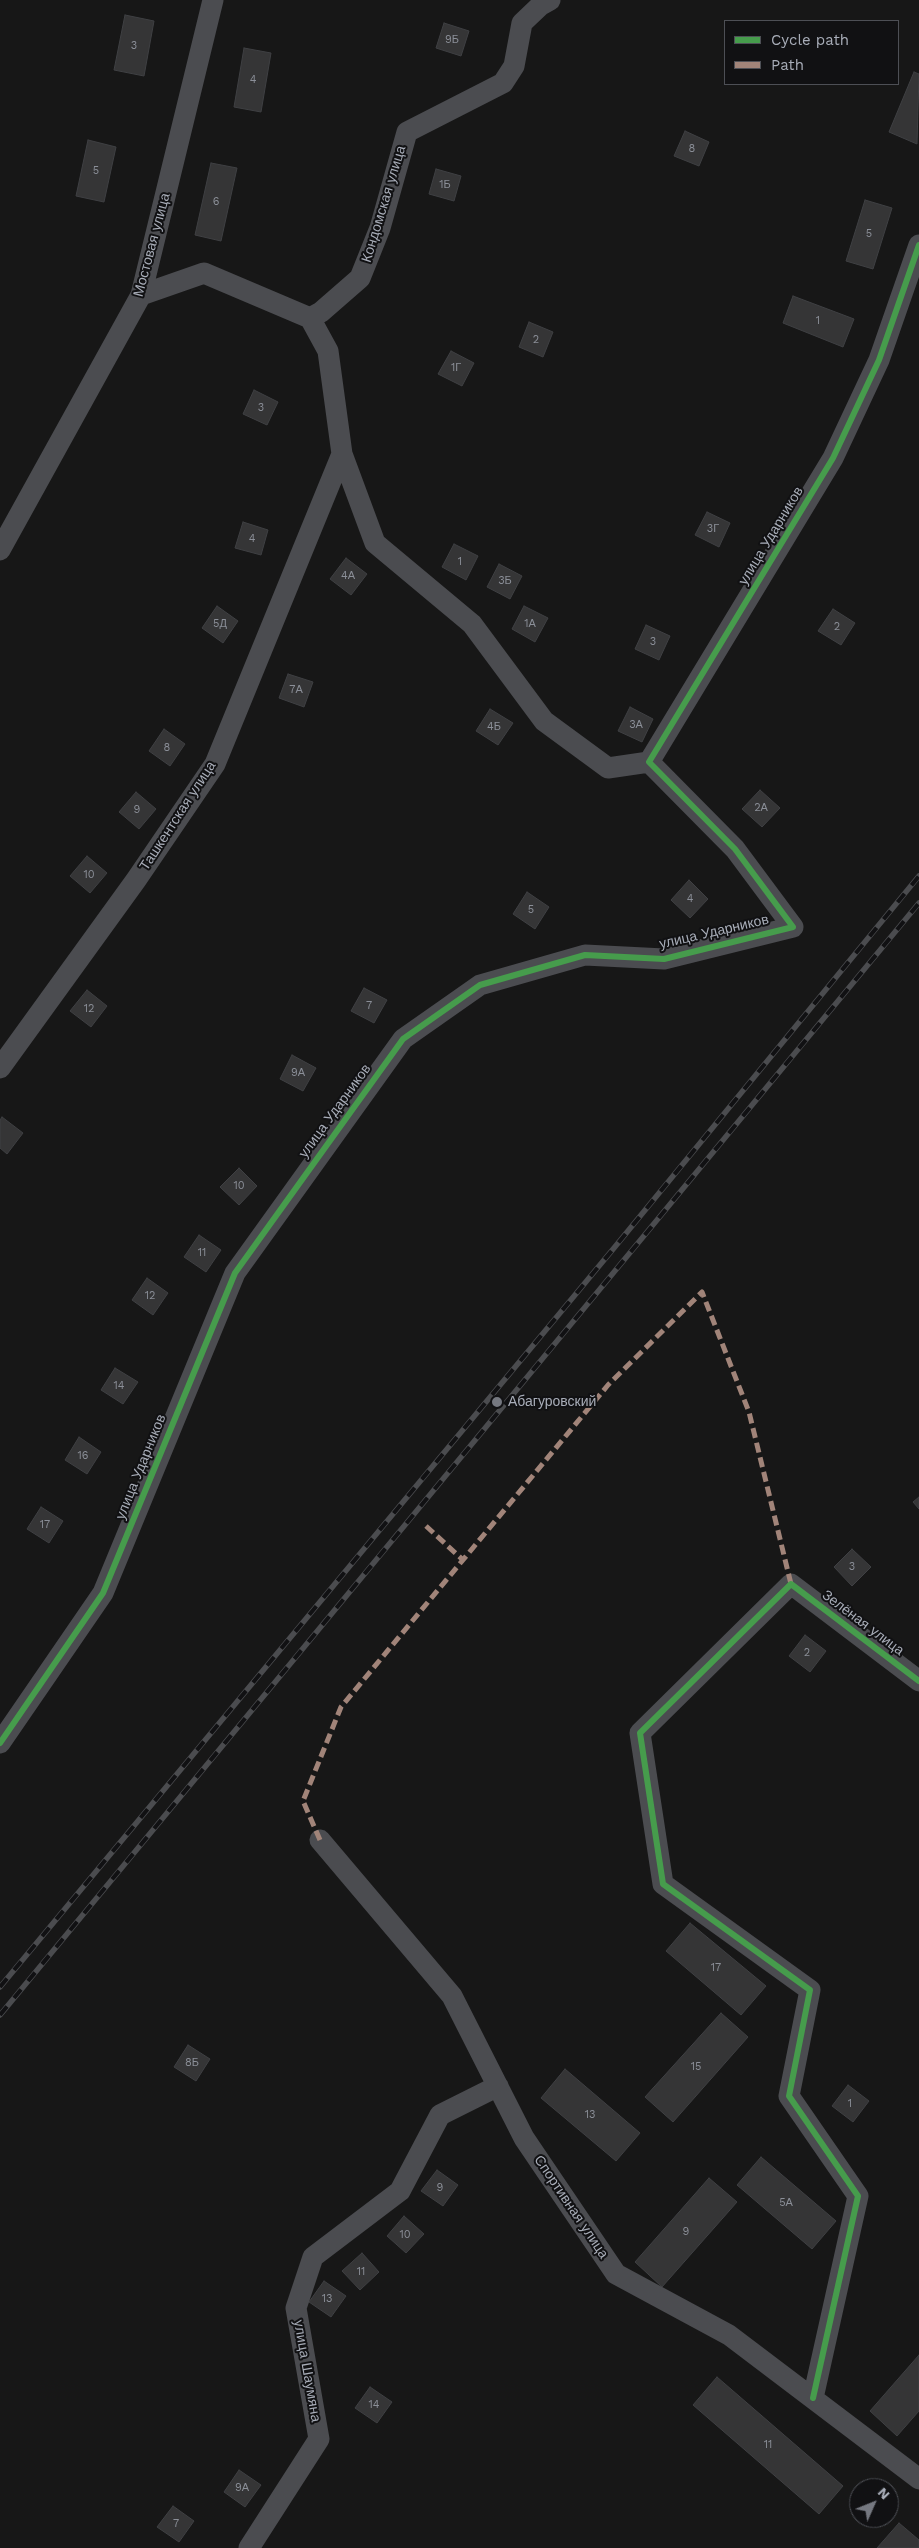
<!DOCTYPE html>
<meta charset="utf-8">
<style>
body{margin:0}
#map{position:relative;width:919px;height:2548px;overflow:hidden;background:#171717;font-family:"Work Sans",sans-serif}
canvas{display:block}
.legend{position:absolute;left:724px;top:20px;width:175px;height:65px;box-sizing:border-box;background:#111113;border:1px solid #4d4f55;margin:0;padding:6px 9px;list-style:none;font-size:15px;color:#a8adb8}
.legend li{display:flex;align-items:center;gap:10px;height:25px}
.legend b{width:25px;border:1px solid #4d4f55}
.north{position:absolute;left:849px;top:2478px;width:50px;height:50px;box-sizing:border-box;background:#111113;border:1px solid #4d4f55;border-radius:50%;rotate:46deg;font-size:14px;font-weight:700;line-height:20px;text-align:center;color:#a8adb8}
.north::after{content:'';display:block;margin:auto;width:18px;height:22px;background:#757880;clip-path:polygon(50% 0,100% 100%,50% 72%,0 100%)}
</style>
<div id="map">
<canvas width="919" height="2548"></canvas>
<ul class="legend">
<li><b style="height:6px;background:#469c4c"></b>Cycle path</li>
<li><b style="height:6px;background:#a18479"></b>Path</li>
</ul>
<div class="north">N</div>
</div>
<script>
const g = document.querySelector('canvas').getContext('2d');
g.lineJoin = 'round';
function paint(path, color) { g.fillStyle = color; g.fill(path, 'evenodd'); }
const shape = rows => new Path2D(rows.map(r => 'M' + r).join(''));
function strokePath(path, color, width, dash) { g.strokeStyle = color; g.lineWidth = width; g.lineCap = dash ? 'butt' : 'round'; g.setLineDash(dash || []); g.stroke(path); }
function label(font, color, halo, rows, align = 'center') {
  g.font = font + ' "Work Sans",sans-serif'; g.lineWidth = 4; g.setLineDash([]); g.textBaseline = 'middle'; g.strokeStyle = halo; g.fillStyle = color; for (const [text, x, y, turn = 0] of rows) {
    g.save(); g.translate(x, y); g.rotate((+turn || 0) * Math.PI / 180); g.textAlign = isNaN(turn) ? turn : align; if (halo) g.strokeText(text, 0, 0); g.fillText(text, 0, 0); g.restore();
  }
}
const building = shape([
 [125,15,154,21,144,76,114,70,125,15],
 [444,23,469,31,461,56,436,48,444,23],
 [244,48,271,53,261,112,234,107,244,48],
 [914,72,919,74,917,144,889,132,914,72],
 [685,131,709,142,699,166,674,156,685,131],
 [88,140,116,147,104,202,76,196,88,140],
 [211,163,237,168,221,241,195,235,211,163],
 [436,169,461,176,454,201,429,194,436,169],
 [865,200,892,208,873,269,846,261,865,200],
 [793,296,854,319,843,347,783,323,793,296],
 [529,322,553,332,543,357,519,347,529,322],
 [451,351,474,363,462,386,438,374,451,351],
 [254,390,278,402,267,425,243,414,254,390],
 [707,512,730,523,719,547,695,535,707,512],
 [243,522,268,530,261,555,235,548,243,522],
 [454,544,478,556,466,580,442,567,454,544],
 [346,558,367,574,351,595,330,579,346,558],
 [499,564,522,576,510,599,487,587,499,564],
 [217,606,238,621,223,643,202,628,217,606],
 [524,606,548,618,535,642,512,629,524,606],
 [833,609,855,623,841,645,818,631,833,609],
 [646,625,670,636,659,660,635,649,646,625],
 [288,674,313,682,304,707,279,698,288,674],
 [630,707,653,719,642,742,618,731,630,707],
 [490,709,513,723,498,745,476,731,490,709],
 [164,729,185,744,170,766,149,751,164,729],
 [760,790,780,808,762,827,742,809,760,790],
 [136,792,156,809,139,829,119,812,136,792],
 [87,856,107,873,90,893,70,876,87,856],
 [689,880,708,899,690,918,671,900,689,880],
 [527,892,549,907,535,929,513,914,527,892],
 [364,988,387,1000,374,1023,351,1011,364,988],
 [87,990,107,1006,91,1027,70,1011,87,990],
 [292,1055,316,1068,303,1091,280,1079,292,1055],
 [2,1117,23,1133,7,1154,0,1148,0,1120,2,1117],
 [239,1168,257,1186,239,1205,220,1187,239,1168],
 [199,1235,221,1250,206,1272,184,1257,199,1235],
 [147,1278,168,1293,153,1315,132,1300,147,1278],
 [115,1368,138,1382,123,1404,101,1390,115,1368],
 [79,1437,101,1452,87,1474,65,1460,79,1437],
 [919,1497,919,1509,913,1502,919,1497],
 [41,1507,63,1521,49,1543,27,1529,41,1507],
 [852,1549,871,1567,852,1586,834,1567,852,1549],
 [805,1635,826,1651,810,1672,789,1656,805,1635],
 [690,1923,766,1986,741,2015,666,1951,690,1923],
 [721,2013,748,2037,673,2122,645,2097,721,2013],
 [188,2045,210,2059,196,2081,174,2067,188,2045],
 [565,2069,640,2133,616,2161,541,2098,565,2069],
 [848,2085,869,2101,853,2122,832,2106,848,2085],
 [761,2157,836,2221,812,2249,737,2185,761,2157],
 [437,2170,458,2185,443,2206,421,2191,437,2170],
 [709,2178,737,2202,662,2287,635,2262,709,2178],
 [404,2216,424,2234,406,2253,387,2236,404,2216],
 [362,2253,379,2272,360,2290,342,2271,362,2253],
 [324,2281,346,2296,331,2317,309,2302,324,2281],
 [919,2355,919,2411,897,2436,870,2411,919,2355],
 [717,2377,843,2486,819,2514,693,2405,717,2377],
 [370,2387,392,2402,377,2423,355,2408,370,2387],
 [239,2470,261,2485,245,2507,224,2492,239,2470],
 [173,2506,194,2521,179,2542,157,2527,173,2506],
 [899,2523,919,2540,919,2548,877,2548,899,2523]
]);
const minor = shape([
 [550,0,541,5,522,23,514,66,503,83,407,132,380,228,360,278,321,312,310,318,328,351,342,454,375,543,472,624,544,721,608,768,649,762],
 [141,295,204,273,310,318],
 [0,550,141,295,213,0],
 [0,1068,136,880,215,764,342,454],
 [0,1743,103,1593,235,1273,403,1039,480,985,585,955,664,959,793,927,735,849,649,762,833,458,879,360,919,245],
 [320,1840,452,1996,524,2138,616,2274,729,2335,919,2479],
 [813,2398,858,2196,789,2096,810,1990,663,1884,640,1733,791,1584,919,1681],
 [249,2548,319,2439,296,2308,313,2257,400,2191,440,2115,498,2086]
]);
const rail = shape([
 [0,1987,614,1248,919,876],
 [0,2015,919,903]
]);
const quiet = shape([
 [426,1526,463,1560],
 [320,1840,303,1801,341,1707,608,1385,702,1292,749,1412,791,1584]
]);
const cycleway = shape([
 [0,1743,103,1593,235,1273,403,1039,480,985,585,955,664,959,793,927,735,849,649,762,833,458,879,360,919,245],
 [813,2398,858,2196,789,2096,810,1990,663,1884,640,1733,791,1584,919,1681]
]);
const markers = [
 [497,1402,6,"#757880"]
];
const numberNames = [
 ["9Б",452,40],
 ["3",134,46],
 ["4",253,80],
 ["8",692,149],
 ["5",96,171],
 ["1Б",445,185],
 ["6",216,202],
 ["5",869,234],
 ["1",818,321],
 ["2",536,340],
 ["1Г",456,368],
 ["3",261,408],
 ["3Г",713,529],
 ["4",252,539],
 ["1",460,562],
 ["4А",348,576],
 ["3Б",505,581],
 ["5Д",220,624],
 ["1А",530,624],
 ["2",837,627],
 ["3",653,642],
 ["7А",296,690],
 ["3А",636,725],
 ["4Б",494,727],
 ["8",167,748],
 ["2А",761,808],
 ["9",137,810],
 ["10",89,875],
 ["4",690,899],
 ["5",531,910],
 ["7",369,1006],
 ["12",89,1009],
 ["9А",298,1073],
 ["10",239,1186],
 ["11",202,1253],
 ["12",150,1296],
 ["14",119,1386],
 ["16",83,1456],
 ["17",45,1525],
 ["3",852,1567],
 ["2",807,1653],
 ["17",716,1968],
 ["8Б",192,2063],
 ["15",696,2067],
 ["1",850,2104],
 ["13",590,2115],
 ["9",440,2188],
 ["5А",786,2203],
 ["9",686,2232],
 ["10",405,2235],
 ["11",361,2272],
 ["13",327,2299],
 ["14",374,2405],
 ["11",768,2445],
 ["9А",242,2488],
 ["7",176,2524]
];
const streetNames = [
 ["Кондомская улица",384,204,-73],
 ["Мостовая улица",152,245,-75],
 ["улица Ударников",771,536,-59],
 ["Ташкентская улица",178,816,-57],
 ["улица Ударников",714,932,-13],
 ["улица Ударников",335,1111,-54],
 ["улица Ударников",141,1467,-68],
 ["Зелёная улица",863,1623,37],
 ["Спортивная улица",571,2207,56],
 ["улица Шаумяна",307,2371,80]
];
const poiNames = [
 ["Абагуровский",508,1402]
];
paint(building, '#353536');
strokePath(building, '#3f4043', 1);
strokePath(minor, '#4b4c50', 21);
strokePath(rail, '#4b4c4f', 5.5);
strokePath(rail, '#111113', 4, [11]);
strokePath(quiet, '#a18479', 5, [10, 5]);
strokePath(cycleway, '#469c4c', 6);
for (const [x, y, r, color] of markers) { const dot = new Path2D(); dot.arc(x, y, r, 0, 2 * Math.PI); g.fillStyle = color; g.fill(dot); strokePath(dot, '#111113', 2); }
label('11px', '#8b8f98', null, numberNames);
label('14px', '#a8adb8', '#111113', streetNames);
label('14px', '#a8adb8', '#111113', poiNames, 'left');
</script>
